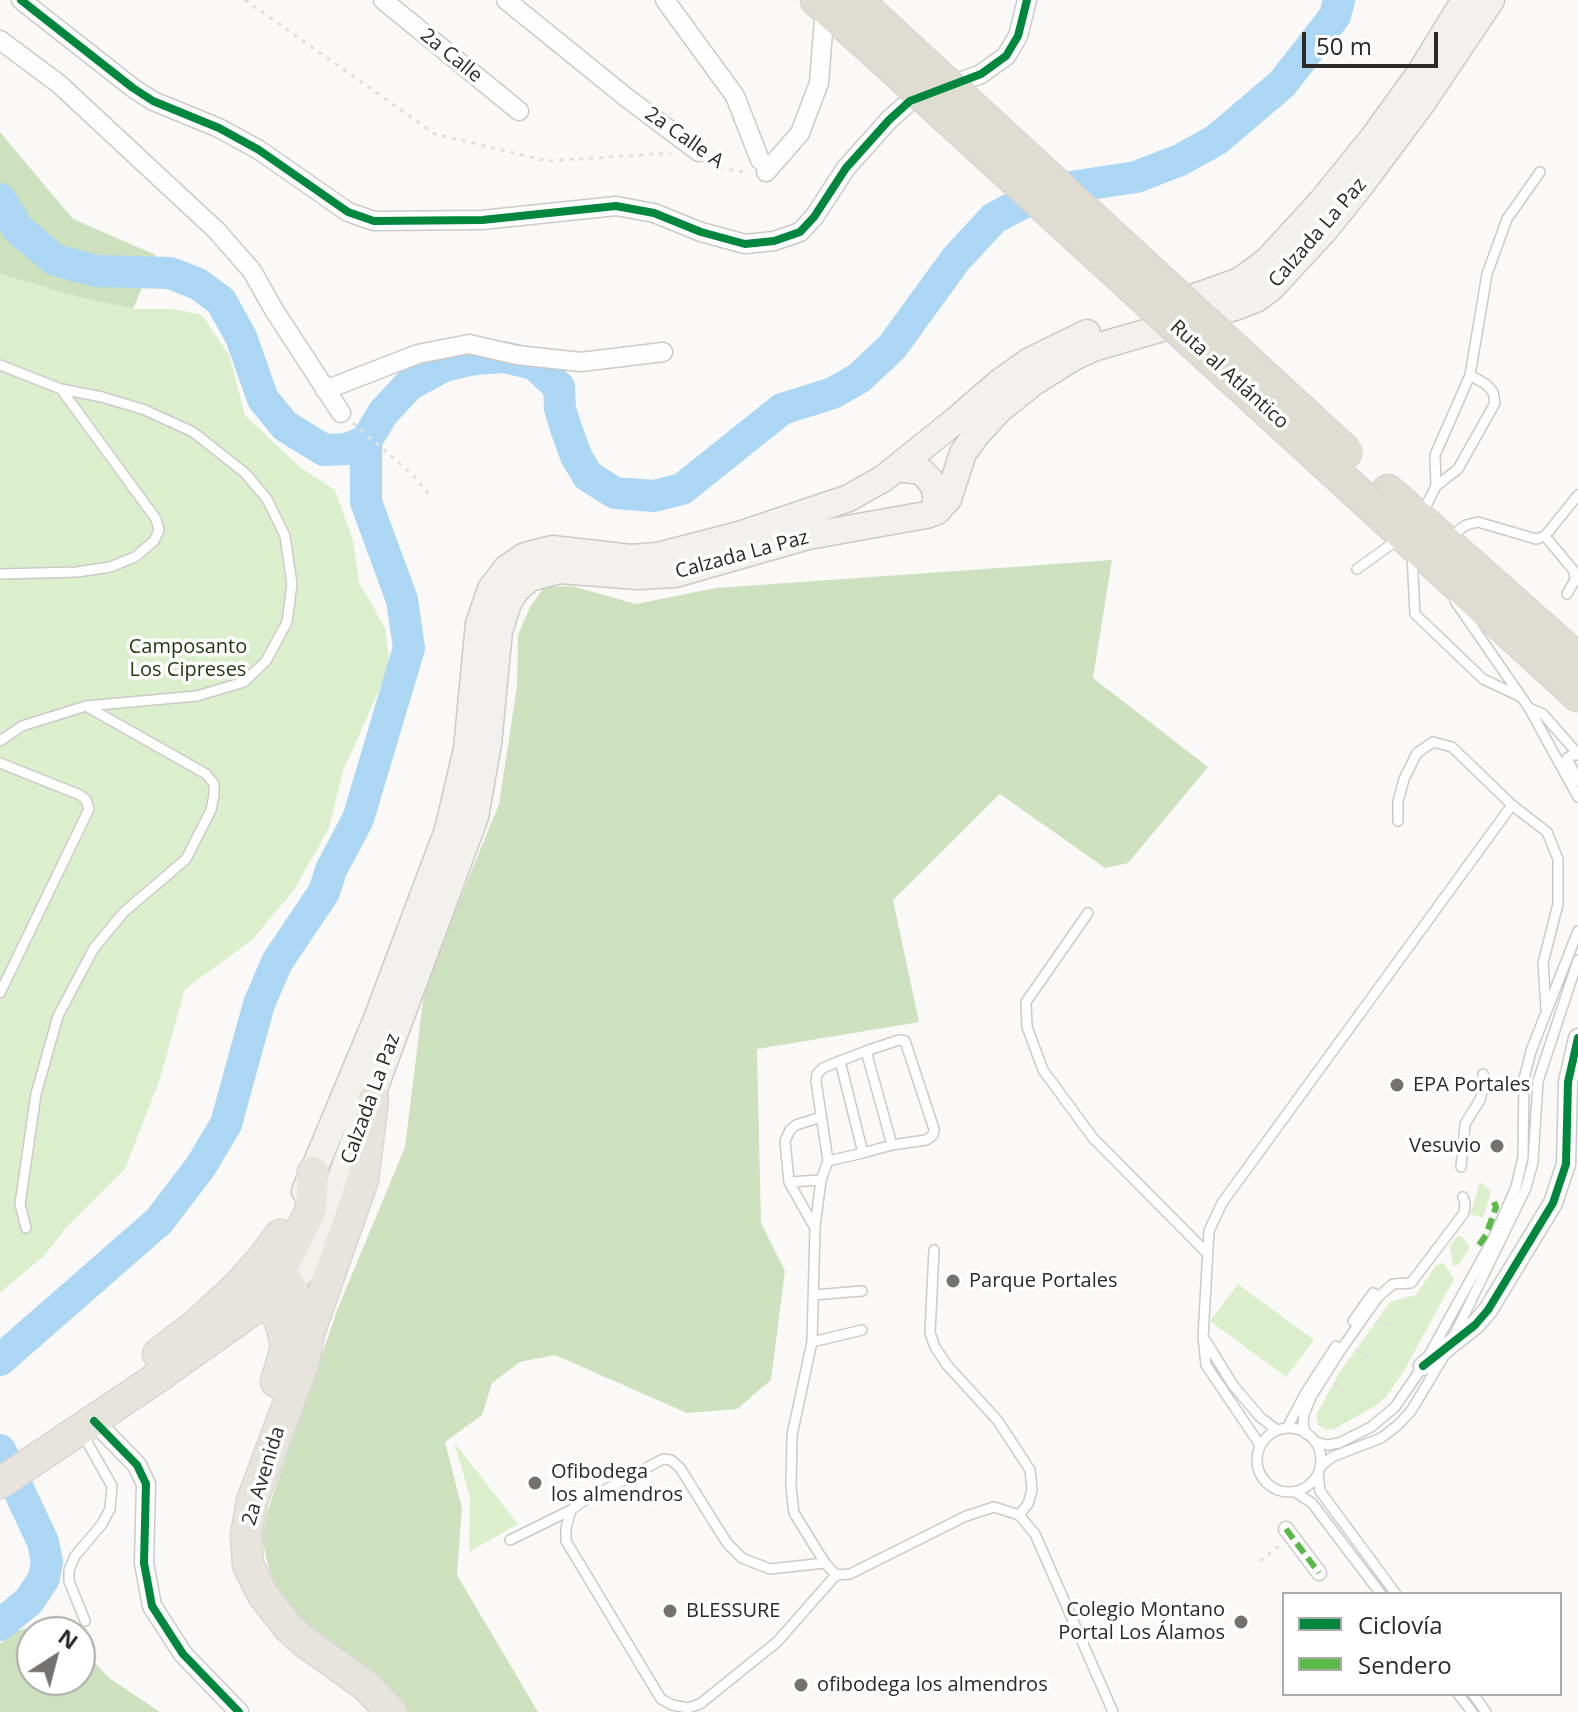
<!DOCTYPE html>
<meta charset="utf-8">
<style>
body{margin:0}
#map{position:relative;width:1578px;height:1712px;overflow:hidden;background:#fbf9f7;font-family:"Open Sans",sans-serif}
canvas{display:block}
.legend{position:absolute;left:1282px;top:1592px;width:280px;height:104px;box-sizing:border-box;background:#fff;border:2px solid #aaaaa9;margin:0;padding:10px 14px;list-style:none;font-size:24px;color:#2b2a28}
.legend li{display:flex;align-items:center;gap:16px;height:40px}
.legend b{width:40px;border:2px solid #aaaaa9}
.north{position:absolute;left:16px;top:1616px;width:80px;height:80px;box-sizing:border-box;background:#fff;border:2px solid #aaaaa9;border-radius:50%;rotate:36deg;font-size:22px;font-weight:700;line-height:32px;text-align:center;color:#2b2a28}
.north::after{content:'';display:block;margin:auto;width:28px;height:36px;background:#747270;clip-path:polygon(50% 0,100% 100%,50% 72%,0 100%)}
.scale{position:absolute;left:1302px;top:32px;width:136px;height:36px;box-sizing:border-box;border:4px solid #2b2a28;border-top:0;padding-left:10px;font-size:24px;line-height:28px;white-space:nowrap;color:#2b2a28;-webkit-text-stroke:6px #fff;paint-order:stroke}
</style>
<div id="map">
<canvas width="1578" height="1712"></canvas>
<ul class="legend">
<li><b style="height:10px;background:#00873e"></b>Ciclovía</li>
<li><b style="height:10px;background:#58b947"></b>Sendero</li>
</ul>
<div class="north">N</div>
<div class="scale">50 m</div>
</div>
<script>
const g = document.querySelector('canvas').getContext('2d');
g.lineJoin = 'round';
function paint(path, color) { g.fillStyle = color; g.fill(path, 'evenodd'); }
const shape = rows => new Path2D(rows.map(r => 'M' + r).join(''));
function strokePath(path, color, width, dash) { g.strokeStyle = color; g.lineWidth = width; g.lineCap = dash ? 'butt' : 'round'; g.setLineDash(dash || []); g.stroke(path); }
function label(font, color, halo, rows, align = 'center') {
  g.font = font + ' "Open Sans",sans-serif'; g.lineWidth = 7; g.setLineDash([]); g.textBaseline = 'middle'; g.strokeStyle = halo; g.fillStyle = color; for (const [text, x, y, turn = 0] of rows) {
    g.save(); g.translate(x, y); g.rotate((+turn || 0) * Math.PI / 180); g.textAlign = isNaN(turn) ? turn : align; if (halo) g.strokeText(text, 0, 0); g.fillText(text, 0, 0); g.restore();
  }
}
const green = shape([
 [0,274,75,296,133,309,173,309,202,315,229,355,245,415,300,467,335,490,353,540,359,582,385,628,390,666,343,771,329,828,294,890,252,940,185,989,160,1079,125,1169,65,1229,44,1256,0,1293],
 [1480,1182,1491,1191,1483,1218,1470,1214],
 [1461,1236,1469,1245,1468,1251,1459,1264,1453,1266,1450,1246,1456,1237],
 [1444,1263,1454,1279,1405,1369,1387,1396,1377,1405,1336,1428,1326,1430,1318,1425,1316,1415,1339,1373,1390,1302,1416,1295,1436,1265],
 [1238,1284,1314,1340,1286,1377,1210,1321],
 [454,1442,518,1524,469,1552,470,1497]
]);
const forest = shape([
 [0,132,73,219,156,255,133,309,75,296,0,274],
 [1112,560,1093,678,1208,767,1128,863,1105,868,1000,794,893,900,919,1022,757,1049,761,1223,785,1271,771,1380,737,1409,687,1413,555,1355,520,1362,492,1383,482,1415,445,1442,462,1508,457,1575,538,1712,406,1712,375,1674,292,1612,270,1574,262,1538,268,1509,338,1308,405,1147,425,984,499,804,517,686,518,635,530,607,544,587,572,586,636,604,716,588],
 [55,1621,66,1632,32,1632,32,1680,80,1680,80,1647,109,1678,160,1712,0,1712,0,1644,13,1632]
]);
const river = shape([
 [0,199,18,229,55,260,96,271,170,273,198,284,221,301,241,337,263,399,285,426,324,450,347,449,366,441],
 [0,1360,159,1221,201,1166,226,1124,259,1004,277,962,324,892,331,870,358,819,409,648,402,600,366,502,366,441,383,413,409,385,444,366,475,359,504,357,534,364,559,387,560,409,566,428,576,456,588,476,615,493,654,496,682,489,782,409,833,393,859,378,892,347,956,259,994,218,1045,191,1136,177,1180,160,1216,140,1282,84,1335,16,1339,0],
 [0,1450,43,1542,47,1562,44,1578,29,1601,0,1625]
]);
const path = shape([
 [245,0,435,134,547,161,671,153],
 [711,162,721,168,745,172],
 [353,423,415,477,429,495],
 [1376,1322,1389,1324],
 [1356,1350,1369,1359],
 [1334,1383,1344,1391],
 [1260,1561,1279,1546]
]);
const service = shape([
 [0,365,61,389,102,397,145,410,193,432,245,473,267,499,285,536,292,584,287,622,266,661,244,682,197,696,86,706,22,726,0,741],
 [1436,486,1435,455,1470,375,1487,274,1507,219,1540,172],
 [1423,512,1436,486,1458,469,1495,403,1493,392,1487,385,1470,375],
 [1545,536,1574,571,1575,580,1567,594],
 [1448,538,1466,525,1478,522,1536,539,1545,536,1578,495],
 [1412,554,1415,614,1483,679,1519,696],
 [1357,569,1400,538],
 [0,574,77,572,110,567,135,557,154,541,159,530,156,519,61,389],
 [1455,601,1529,708,1578,797],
 [1529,708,1543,714,1578,754],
 [1578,755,1572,755,1567,758,1578,781],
 [0,763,80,795,86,800,89,809,0,993],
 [1398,821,1398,802,1404,779,1417,753,1433,742,1452,747,1512,805],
 [1088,913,1026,1002,1027,1027,1043,1070,1093,1138,1207,1253],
 [866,1051,899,1040,905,1041,934,1129,933,1135,926,1140,892,1145],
 [840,1061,823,1068,817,1074,816,1081,828,1161,863,1153,892,1145,866,1051,840,1061,863,1153],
 [821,1117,796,1125,790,1130,785,1141,789,1182,815,1228,812,1342,792,1435,791,1487,794,1513,825,1563,836,1575,850,1574,966,1516,994,1507,1019,1515,1035,1534,1113,1712],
 [1461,1167,1465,1124,1480,1100,1485,1081,1483,1074],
 [789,1182,821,1180],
 [815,1227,821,1180,828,1161],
 [26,1228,20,1204,36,1094,58,1016,94,948,124,912,186,859,211,810,214,795,214,784,206,774,86,706],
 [934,1250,930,1333,935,1347,947,1365,998,1421,1030,1470,1032,1490,1028,1504,1019,1515],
 [814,1295,862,1291],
 [1353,1321,1373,1293,1378,1297],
 [1454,1336,1526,1188,1533,1162,1538,1081,1578,960],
 [1205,1340,1233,1385,1260,1417,1277,1430],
 [812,1342,862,1330],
 '1257 1460a32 32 0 1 1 64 0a32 32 0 1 1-64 0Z',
 [1287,1428,1306,1392,1336,1346],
 [82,1433,112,1486,110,1509,102,1524,75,1556,69,1570,69,1581,85,1621],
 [1306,1434,1303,1425,1304,1414,1311,1397,1340,1351,1378,1297,1393,1284,1411,1283,1464,1213,1465,1203,1463,1197],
 [1315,1442,1327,1445,1339,1443,1371,1427,1395,1407,1423,1366,1493,1239,1516,1187,1523,1157,1524,1079,1531,1051,1578,931],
 [1260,1445,1206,1365,1203,1337,1209,1231,1222,1203,1512,805,1547,832,1558,859,1558,904,1543,963,1546,1009],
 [1320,1467,1332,1457,1381,1438,1398,1425,1411,1411,1444,1356],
 [1318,1474,1320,1491,1396,1594],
 [1295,1492,1312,1503,1381,1594],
 [510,1540,571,1510],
 [825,1563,770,1569,742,1558,727,1543,680,1468,671,1460,663,1459,582,1502,571,1510,566,1528,566,1541,661,1699,672,1705,688,1708,700,1704,777,1642,836,1575],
 [1458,1694,1472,1712],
 [1473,1694,1486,1712]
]);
const pedestrian = shape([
 [1286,1529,1319,1573]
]);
const minor = shape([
 [21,0,133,88,153,101,219,128,259,150,348,212,374,221,482,220,616,206,654,213,701,232,745,244,774,241,800,232,814,217,846,168,889,120,910,101,981,74,1006,56,1018,36,1027,0],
 [383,0,519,111],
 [506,0,627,98,699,152],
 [665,0,735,96,760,160],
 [0,40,59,84,217,231,252,271,274,310,341,413],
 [766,172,800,133,819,83,825,6],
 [325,390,418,354,469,344,517,355,581,362,663,352],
 [1423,1366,1475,1325,1488,1310,1553,1203,1566,1164,1568,1082,1578,1038],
 [94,1421,137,1465,146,1484,144,1563,152,1606,183,1654,239,1712]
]);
const secondary = shape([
 [1167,307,1240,281,1267,261,1322,201,1373,138,1420,73,1465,0],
 [897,468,921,471,928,478,935,487,937,511],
 [305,1191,376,1021,448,830,467,749,479,624,491,589,507,568,525,556,552,549,631,558,657,556,739,535,849,498,884,478,955,421,1000,382,1028,362,1087,333],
 [289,1284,303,1270,313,1253,475,817,488,743,499,631,508,603,516,590,530,578,560,570,637,576,675,574,808,536,926,515,937,511,948,499,963,453,976,435,1000,409,1034,382,1072,358,1093,348,1238,306,1256,299,1271,288,1323,232,1360,186,1422,103,1491,0]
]);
const primary = shape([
 [309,1333,363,1180,373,1099],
 [158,1354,197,1324,238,1286,263,1258,280,1235],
 [276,1382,286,1348,282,1327,270,1299,268,1288,291,1251,311,1209,313,1172],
 [0,1483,152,1381,289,1284,301,1308,309,1333,304,1362,252,1501,246,1535,248,1565,263,1595,289,1628,306,1643,365,1685,391,1712]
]);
const trunk = shape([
 [817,0,879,55],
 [856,0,896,37],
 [1388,491,1578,660],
 [1373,507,1578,695]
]);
const trunkBridge = shape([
 [896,37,1347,453],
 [879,55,1373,507]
]);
const quiet = shape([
 [1479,1245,1486,1235,1496,1207,1494,1202],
 [1286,1529,1319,1573]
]);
const cycleway = shape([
 [21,0,133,88,153,101,219,128,259,150,348,212,374,221,482,220,616,206,654,213,701,232,745,244,774,241,800,232,814,217,846,168,889,120,910,101,981,74,1006,56,1018,36,1027,0],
 [1423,1366,1475,1325,1488,1310,1553,1203,1566,1164,1568,1082,1578,1038],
 [94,1421,137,1465,146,1484,144,1563,152,1606,183,1654,239,1712]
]);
const markers = [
 [1397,1085,8,"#747270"],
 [1497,1146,8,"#747270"],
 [953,1281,8,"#747270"],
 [535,1483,8,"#747270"],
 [670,1611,8,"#747270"],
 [1241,1622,8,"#747270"],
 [801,1685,8,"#747270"]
];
const streetNames = [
 ["2a Calle",451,56,39],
 ["2a Calle A",684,138,35],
 ["Calzada La Paz",1318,233,-49],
 ["Ruta al Atlántico",1229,375,42],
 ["Calzada La Paz",742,555,-15],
 ["Calzada La Paz",371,1099,-70],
 ["2a Avenida",264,1476,-73]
];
const parkNames = [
 ["Camposanto",188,647],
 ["Los Cipreses",188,670]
];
const poiNames = [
 ["EPA Portales",1413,1085],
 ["Vesuvio",1481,1146,"right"],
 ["Parque Portales",969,1281],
 ["Ofibodega",551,1472],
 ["los almendros",551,1495],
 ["Colegio Montano",1225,1610,"right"],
 ["Portal Los Álamos",1225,1633,"right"],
 ["BLESSURE",686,1611],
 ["ofibodega los almendros",817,1685]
];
paint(green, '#dcefcd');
paint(forest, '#cee1bf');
strokePath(river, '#abd7f4', 32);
strokePath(service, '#cbcac8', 12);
strokePath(pedestrian, '#cbcac8', 17);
strokePath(minor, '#cbcac8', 21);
strokePath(secondary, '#cbcac8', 29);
strokePath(primary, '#d7d6d5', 33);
strokePath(trunk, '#d7d6d5', 35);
strokePath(path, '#e1e0e0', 3, [4, 6]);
strokePath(service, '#fefefe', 9);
strokePath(pedestrian, '#fefefe', 14);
strokePath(minor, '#fefefe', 18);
strokePath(secondary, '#f2f1ee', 26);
strokePath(primary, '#e7e4de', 30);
strokePath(trunk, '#dfdcd2', 32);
strokePath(trunkBridge, '#d7d6d5', 35, []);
strokePath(trunkBridge, '#dfdcd2', 32);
strokePath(quiet, '#58b947', 6, [12, 6]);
strokePath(cycleway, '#00873e', 8);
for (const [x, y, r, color] of markers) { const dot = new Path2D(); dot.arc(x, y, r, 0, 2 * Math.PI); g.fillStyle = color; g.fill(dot); strokePath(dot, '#fff', 3); }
label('20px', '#2b2a28', '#fff', streetNames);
label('20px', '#233a11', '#fff', parkNames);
label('20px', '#2b2a28', '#fff', poiNames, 'left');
</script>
